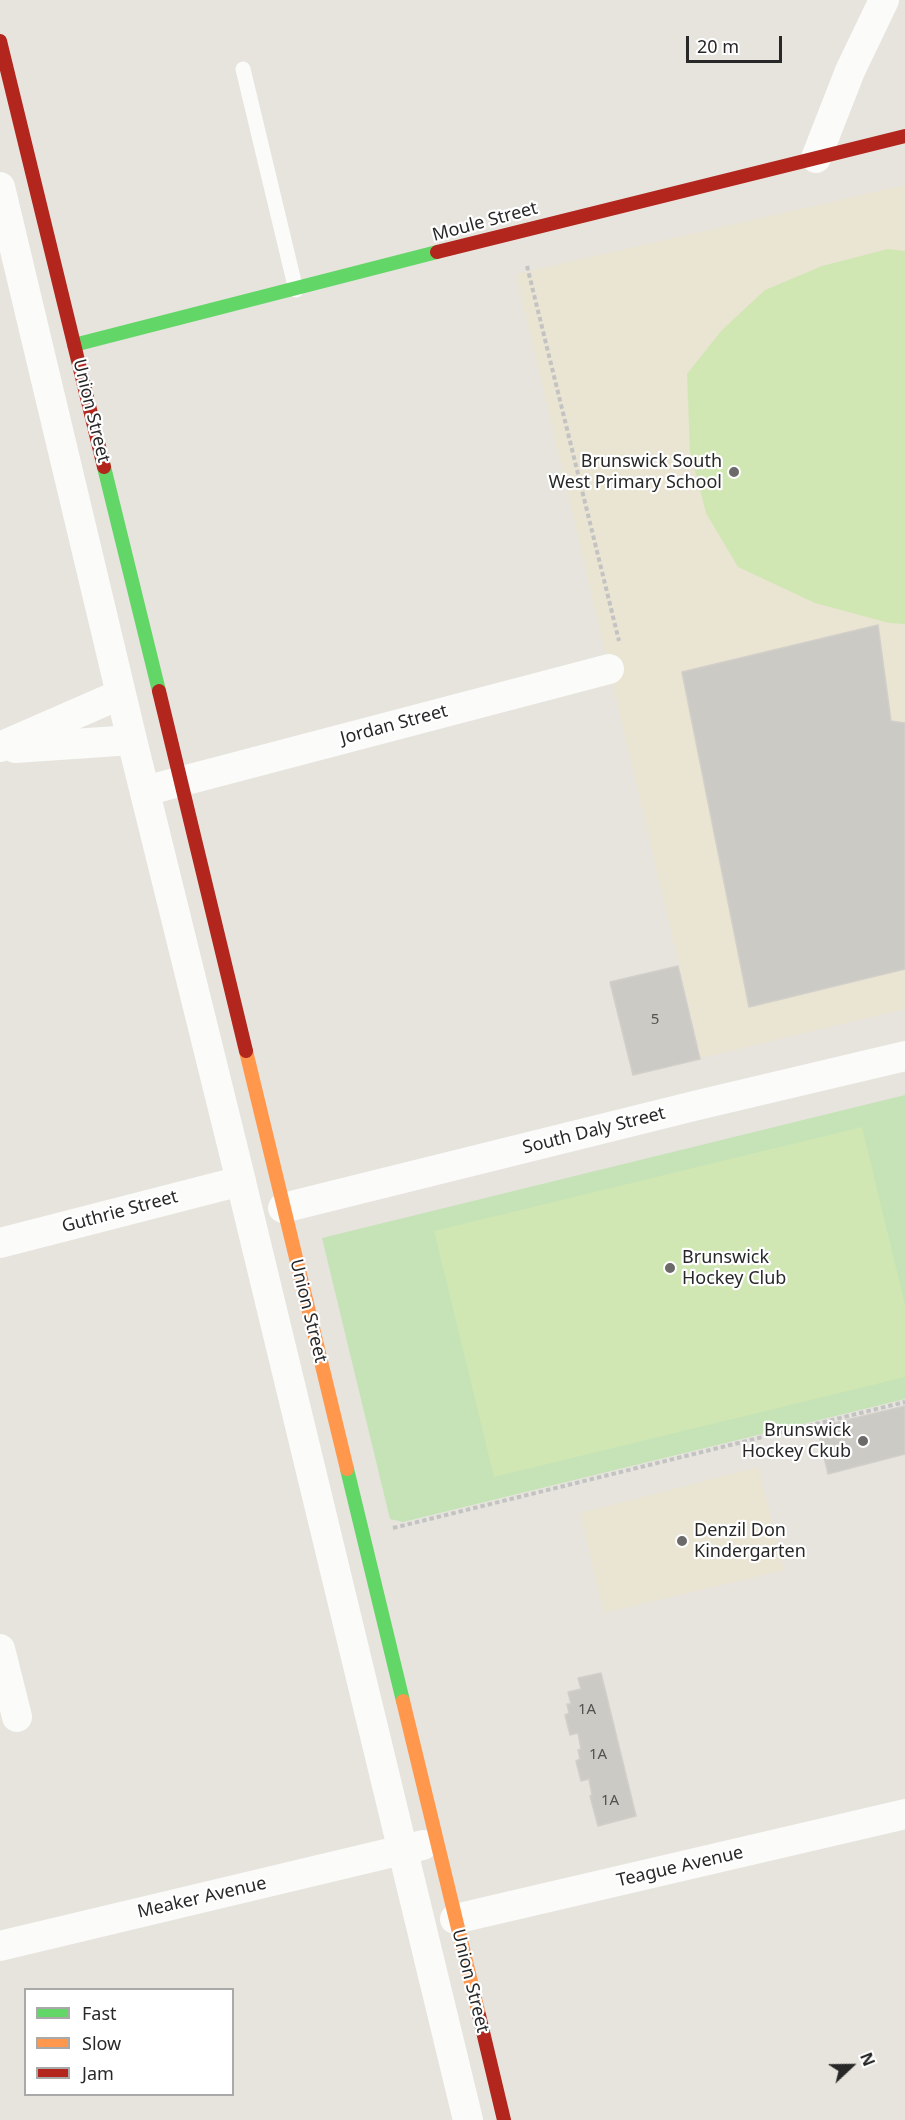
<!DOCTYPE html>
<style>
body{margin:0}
#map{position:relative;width:905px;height:2120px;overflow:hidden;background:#e7e4de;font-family:"Noto Sans",sans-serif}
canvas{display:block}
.legend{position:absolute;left:24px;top:1988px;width:210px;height:108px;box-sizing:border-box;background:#fff;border:2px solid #a9a9a9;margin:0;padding:8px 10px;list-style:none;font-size:18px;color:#282828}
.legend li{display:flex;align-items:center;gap:12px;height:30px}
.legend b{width:30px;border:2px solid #a9a9a9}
.north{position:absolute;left:821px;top:2036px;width:60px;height:60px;-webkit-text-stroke:4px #fff;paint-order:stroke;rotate:68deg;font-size:16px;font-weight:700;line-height:24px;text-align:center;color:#282828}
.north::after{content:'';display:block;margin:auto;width:21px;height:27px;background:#282828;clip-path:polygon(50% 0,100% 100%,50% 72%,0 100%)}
.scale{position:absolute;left:686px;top:36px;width:96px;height:27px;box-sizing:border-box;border:3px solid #282828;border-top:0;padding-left:8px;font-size:18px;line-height:21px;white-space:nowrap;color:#282828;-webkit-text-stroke:4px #fff;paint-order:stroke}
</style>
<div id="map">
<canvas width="905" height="2120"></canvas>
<ul class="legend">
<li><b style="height:8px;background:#63d668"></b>Fast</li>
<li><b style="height:8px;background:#ff974d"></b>Slow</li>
<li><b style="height:8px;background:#b3261e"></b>Jam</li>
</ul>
<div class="north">N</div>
<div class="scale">20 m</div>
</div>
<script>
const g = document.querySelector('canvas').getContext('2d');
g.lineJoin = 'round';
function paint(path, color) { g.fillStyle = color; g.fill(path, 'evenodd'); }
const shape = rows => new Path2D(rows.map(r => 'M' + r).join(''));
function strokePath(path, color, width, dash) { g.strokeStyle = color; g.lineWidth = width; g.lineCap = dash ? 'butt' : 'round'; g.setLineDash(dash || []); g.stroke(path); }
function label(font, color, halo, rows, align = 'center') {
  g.font = font + ' "Noto Sans",sans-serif'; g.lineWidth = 4.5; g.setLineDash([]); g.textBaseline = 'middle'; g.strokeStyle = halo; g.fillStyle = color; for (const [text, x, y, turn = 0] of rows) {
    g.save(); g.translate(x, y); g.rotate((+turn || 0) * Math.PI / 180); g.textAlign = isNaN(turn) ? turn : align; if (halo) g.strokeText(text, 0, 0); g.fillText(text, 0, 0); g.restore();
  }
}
const education = shape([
 [905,185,905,1009,701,1058,516,274],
 [758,1467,784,1570,604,1613,580,1513]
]);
const green = shape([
 [905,1095,905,1399,403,1522,390,1519,322,1238]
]);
const pitch = shape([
 [888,249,905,251,905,624,889,623,815,603,738,567,706,513,690,451,687,374,722,330,765,290,822,266],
 [862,1127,905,1305,905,1377,494,1477,434,1231]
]);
const building = shape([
 [878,625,891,721,905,723,905,969,749,1007,682,672,878,625],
 [678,966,700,1059,633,1075,610,982,678,966],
 [905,1406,905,1454,828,1474,817,1427,905,1406],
 [601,1673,636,1816,598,1826,590,1796,592,1795,589,1779,581,1781,576,1761,580,1759,578,1750,581,1749,578,1733,570,1735,565,1715,569,1713,567,1704,571,1704,568,1692,581,1689,578,1678,601,1673]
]);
const path = shape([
 [527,266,619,641],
 [393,1528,905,1402]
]);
const lane = shape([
 [243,69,296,290]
]);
const street = shape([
 [816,158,850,71,884,0],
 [0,187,132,740,235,1157,468,2120],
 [0,747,121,694],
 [15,748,132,740],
 [156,788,609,669],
 [283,1208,698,1105,905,1056],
 [0,1243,241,1181],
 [0,1649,17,1717],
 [455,1919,905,1814],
 [0,1946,423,1845]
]);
const fast = shape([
 [74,345,437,252],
 [104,467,159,691],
 [347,1469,403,1701]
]);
const slow = shape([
 [246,1051,347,1469],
 [403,1701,479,2015]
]);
const jam = shape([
 [0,41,104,467],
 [437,252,905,136],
 [159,691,246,1051],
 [479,2015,504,2120]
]);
const markers = [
 [734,472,6,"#6b6a68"],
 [670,1268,6,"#6b6a68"],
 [863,1441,6,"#6b6a68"],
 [682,1541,6,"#6b6a68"]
];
const numberNames = [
 ["5",655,1020],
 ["1A",587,1710],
 ["1A",598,1755],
 ["1A",610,1801]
];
const streetNames = [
 ["Moule Street",485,222,-15],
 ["Union Street",91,411,76],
 ["Jordan Street",394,725,-15],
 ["South Daly Street",594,1131,-14],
 ["Guthrie Street",120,1212,-15],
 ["Union Street",308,1311,76],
 ["Teague Avenue",680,1867,-13],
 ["Meaker Avenue",202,1898,-13],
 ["Union Street",470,1981,76]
];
const poiNames = [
 ["Brunswick South",722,462],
 ["West Primary School",722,483],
 ["Brunswick",682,1258,"left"],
 ["Hockey Club",682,1279,"left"],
 ["Brunswick",851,1431],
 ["Hockey Ckub",851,1452],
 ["Denzil Don",694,1531,"left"],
 ["Kindergarten",694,1552,"left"]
];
paint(education, '#eae4d2');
paint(green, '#c5e3b6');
paint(pitch, '#d0e7b4');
paint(building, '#cccac5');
strokePath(building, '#d2cfca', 1.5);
strokePath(path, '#c4c3c3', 4, [4.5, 3]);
strokePath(lane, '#fbfbfa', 15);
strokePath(street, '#fbfbfa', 30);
strokePath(fast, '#63d668', 14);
strokePath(slow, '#ff974d', 14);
strokePath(jam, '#b3261e', 14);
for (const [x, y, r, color] of markers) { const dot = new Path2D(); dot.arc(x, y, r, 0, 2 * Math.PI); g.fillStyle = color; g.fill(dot); strokePath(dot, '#fff', 2); }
label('15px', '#535251', null, numberNames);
label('18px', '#282828', '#fff', streetNames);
label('18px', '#282828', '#fff', poiNames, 'right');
</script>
